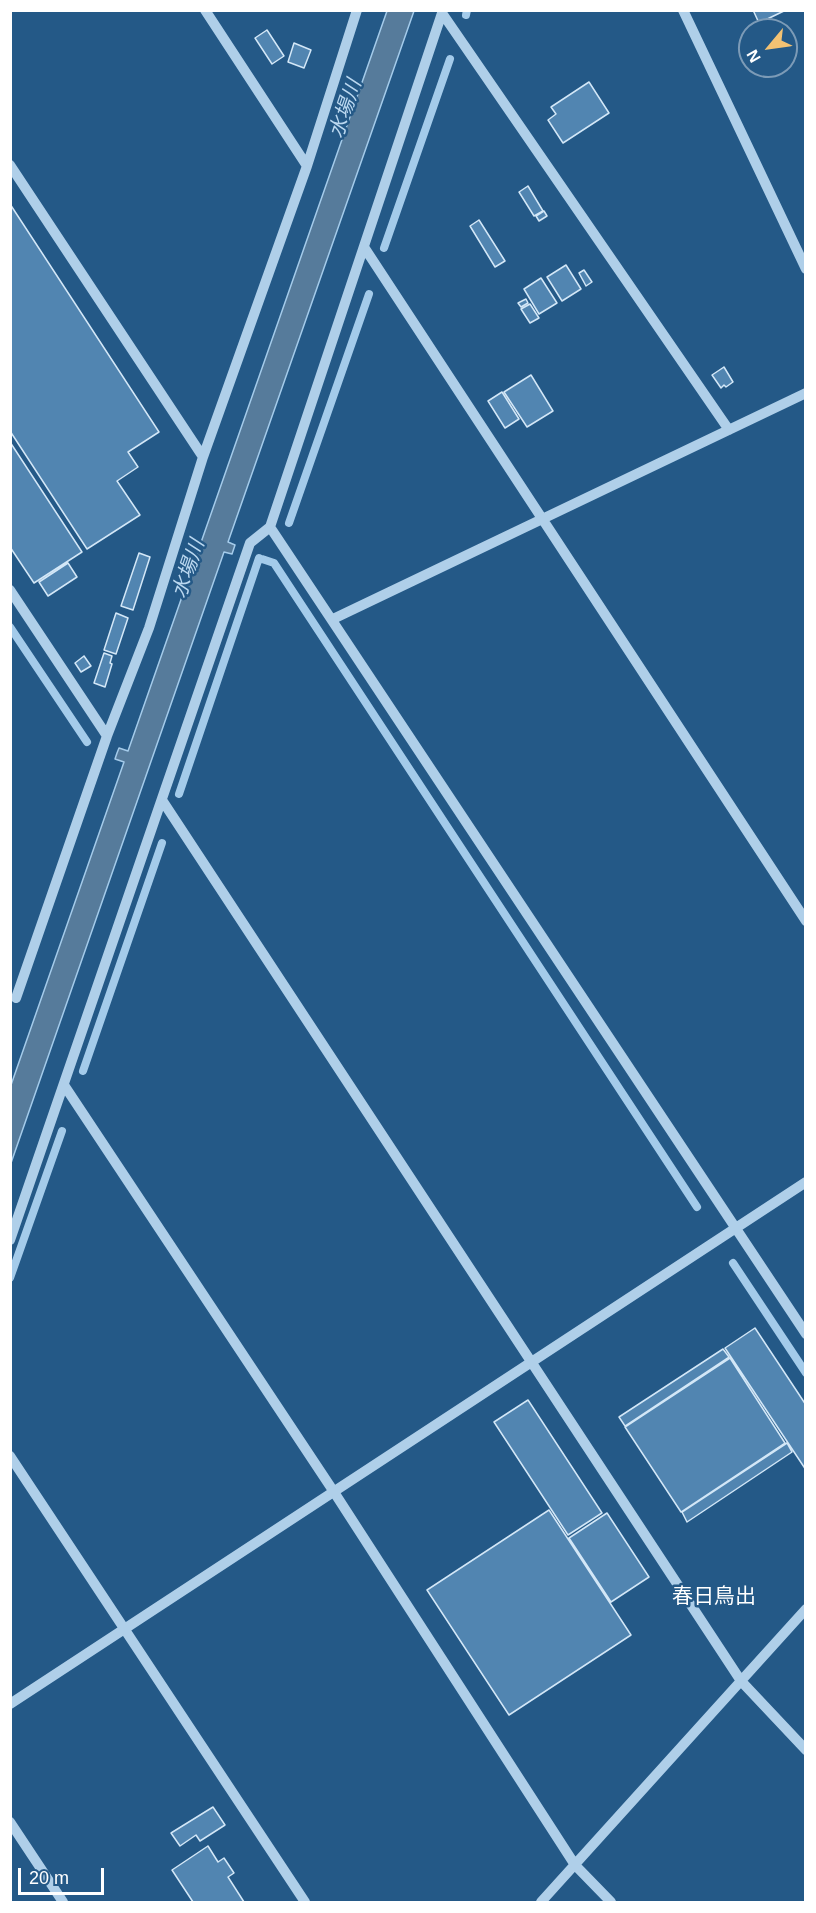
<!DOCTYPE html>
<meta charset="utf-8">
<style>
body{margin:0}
#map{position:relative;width:816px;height:1913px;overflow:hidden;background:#245987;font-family:Arial,sans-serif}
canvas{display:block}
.frame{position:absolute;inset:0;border:12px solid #fff;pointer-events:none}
.north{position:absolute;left:738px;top:18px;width:60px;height:60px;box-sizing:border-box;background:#245987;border:2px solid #7c9bb7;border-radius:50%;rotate:241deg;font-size:16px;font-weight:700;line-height:24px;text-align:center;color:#fff}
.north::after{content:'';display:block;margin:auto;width:21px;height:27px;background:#f3c273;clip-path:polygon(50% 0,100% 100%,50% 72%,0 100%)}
.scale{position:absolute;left:18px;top:1868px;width:86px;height:27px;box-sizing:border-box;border:3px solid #fff;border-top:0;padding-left:8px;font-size:18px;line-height:21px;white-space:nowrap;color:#fff;-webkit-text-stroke:4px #245987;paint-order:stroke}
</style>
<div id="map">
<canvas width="816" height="1913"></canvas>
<div class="frame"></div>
<div class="north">N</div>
<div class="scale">20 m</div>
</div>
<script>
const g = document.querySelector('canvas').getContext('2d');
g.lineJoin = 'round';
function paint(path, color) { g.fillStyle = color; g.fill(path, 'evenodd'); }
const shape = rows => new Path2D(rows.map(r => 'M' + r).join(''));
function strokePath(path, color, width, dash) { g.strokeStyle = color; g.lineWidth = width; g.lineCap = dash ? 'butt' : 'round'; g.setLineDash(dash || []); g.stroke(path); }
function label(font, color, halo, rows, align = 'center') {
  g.font = font + ' Arial,"Noto Sans JP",sans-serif'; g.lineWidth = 5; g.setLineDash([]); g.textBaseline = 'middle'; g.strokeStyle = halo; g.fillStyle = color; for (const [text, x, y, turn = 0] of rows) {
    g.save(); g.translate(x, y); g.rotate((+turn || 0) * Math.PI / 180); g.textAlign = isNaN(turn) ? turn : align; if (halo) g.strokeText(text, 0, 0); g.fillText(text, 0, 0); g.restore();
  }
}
const water = shape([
 [387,11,414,11,228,542,235,545,232,554,224,552,11,1163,11,1085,124,762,115,759,117,753,119,748,128,751,387,11]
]);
const stream = shape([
 [466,15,467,10],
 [384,248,450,59],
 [289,523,369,294],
 [262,559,274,563,697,1207],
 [10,627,87,742],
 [179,794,259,558],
 [83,1071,162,843],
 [733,1263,806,1373],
 [10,1278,62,1131]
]);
const building = shape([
 [753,10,786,10,759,23,753,10],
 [267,30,284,56,272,64,255,38,267,30],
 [294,43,311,50,304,68,288,62,294,43],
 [589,82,609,113,563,143,548,120,556,114,551,107,589,82],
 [528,186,543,211,534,216,519,192,528,186],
 [10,204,159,432,128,452,138,467,117,481,140,515,87,549,10,431,10,204],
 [544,211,547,216,539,221,536,216,544,211],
 [479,220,505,261,495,267,470,226,479,220],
 [566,265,581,289,562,301,547,277,566,265],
 [584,270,592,282,586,286,579,273,584,270],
 [541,278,557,303,539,314,524,289,541,278],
 [526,299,528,303,521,307,518,303,526,299],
 [530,304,539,318,530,323,521,309,530,304],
 [724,367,733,382,726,387,724,385,721,388,712,375,724,367],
 [531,375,553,411,527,427,504,392,531,375],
 [502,392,519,419,505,428,488,401,502,392],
 [10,442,82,552,34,583,10,547,10,442],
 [139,553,150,557,133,610,121,606,139,553],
 [68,563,77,577,48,596,39,582,68,563],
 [116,613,128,618,116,654,104,650,116,613],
 [104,653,112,656,110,663,112,664,105,687,94,683,104,653],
 [84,656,91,666,81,672,75,663,84,656],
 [755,1328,806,1405,806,1470,725,1348,755,1328],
 [723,1349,729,1357,625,1426,619,1417,723,1349],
 [730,1358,785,1443,681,1512,625,1427,730,1358],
 [528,1400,602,1513,568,1535,494,1422,528,1400],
 [787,1443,792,1452,687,1522,682,1512,787,1443],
 [549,1510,631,1635,509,1715,427,1590,549,1510],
 [607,1513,649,1577,611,1602,569,1538,607,1513],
 [213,1807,225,1825,200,1841,196,1835,180,1846,171,1833,213,1807],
 [208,1846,218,1862,224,1858,234,1873,228,1877,244,1902,193,1902,172,1870,208,1846]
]);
const minor = shape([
 [205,10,307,166],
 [683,10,806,269],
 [442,13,729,430],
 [10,165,203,457],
 [364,247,806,921],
 [270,527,806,1334],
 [10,590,107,736],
 [333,619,806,393],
 [162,800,741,1681,806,1750],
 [16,998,107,736,149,628,203,457,307,166,357,10],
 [64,1085,334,1492,575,1865,611,1902],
 [10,1240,250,543,270,527,443,10],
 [10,1456,305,1902],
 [10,1704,806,1182],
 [10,1822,63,1902],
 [541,1902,806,1609]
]);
const waterNames = [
 ["水場川",346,109,-71],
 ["水場川",189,569,-71]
];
const quarterNames = [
 ["春日鳥出",714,1597]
];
paint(water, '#567b9b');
strokePath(water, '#a4cbea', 1.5);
strokePath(stream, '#a4cbea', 8);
paint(building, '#5185b1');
strokePath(building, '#d3e7f7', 1.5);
strokePath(minor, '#afcfe9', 10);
label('italic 20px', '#bbd8f0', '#245987', waterNames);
label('21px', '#fff', '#245987', quarterNames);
</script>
